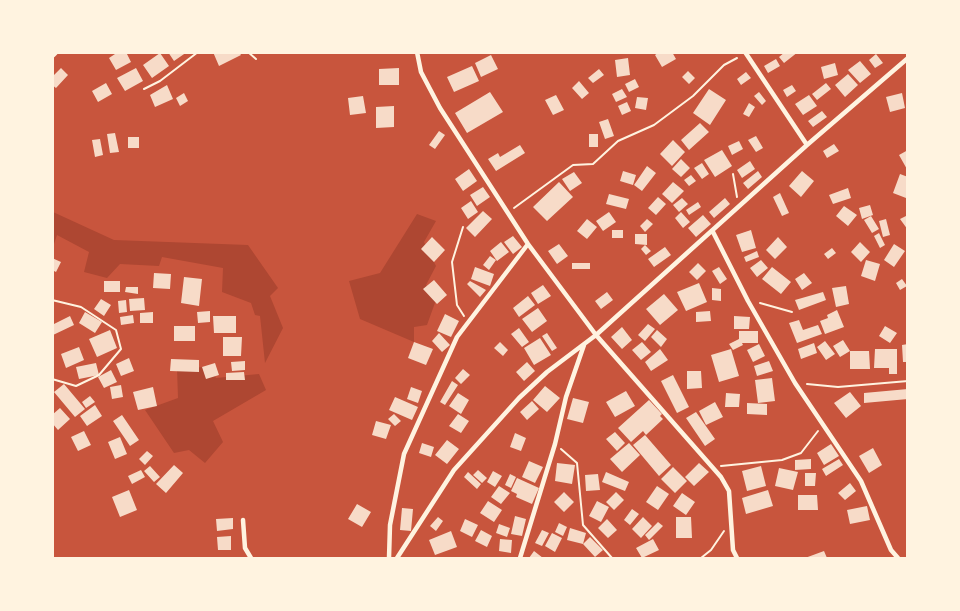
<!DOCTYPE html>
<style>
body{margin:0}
#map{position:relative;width:960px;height:611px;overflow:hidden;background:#c8553d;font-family:"Golos Text",sans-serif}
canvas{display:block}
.frame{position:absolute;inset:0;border:54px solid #fff3e0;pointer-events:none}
</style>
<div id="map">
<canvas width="960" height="611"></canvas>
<div class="frame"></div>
</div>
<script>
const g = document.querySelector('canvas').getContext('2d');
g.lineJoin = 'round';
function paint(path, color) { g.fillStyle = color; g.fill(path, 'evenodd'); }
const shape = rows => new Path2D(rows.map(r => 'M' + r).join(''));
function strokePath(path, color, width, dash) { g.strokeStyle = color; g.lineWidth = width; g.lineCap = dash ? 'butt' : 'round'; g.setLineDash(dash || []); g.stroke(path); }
const green = shape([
 [53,212,114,240,248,245,278,288,270,296,283,328,265,363,260,316,255,315,251,303,222,292,223,268,162,257,159,266,120,264,107,278,84,272,89,252,57,235,53,247],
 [417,214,436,221,424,242,436,266,426,285,436,300,427,325,414,327,414,342,360,319,349,281,380,273],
 [210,367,216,378,259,374,266,390,213,421,223,442,205,463,189,450,174,453,145,410,178,398,177,368]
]);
const building = shape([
 [118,52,126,52,131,62,116,70,109,58],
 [168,52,187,52,174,61],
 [213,52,239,52,241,55,219,66],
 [659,52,672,52,676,59,662,67,655,55],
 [785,52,798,52,784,63,779,57],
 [160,53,169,66,152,78,143,65],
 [876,54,883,63,875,68,869,60],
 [491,55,498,69,481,77,475,63],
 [628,58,630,75,617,77,615,60],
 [776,59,780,66,768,73,764,66],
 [860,61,871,74,860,83,848,70],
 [835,63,838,75,824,79,821,67],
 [472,66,479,81,454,92,447,77],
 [61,68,68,75,56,88,52,85,52,77],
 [136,68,143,81,125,91,117,78],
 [399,68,399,85,379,85,379,69],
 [599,69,604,75,593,83,588,78],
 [688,71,695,78,689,84,682,77],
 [746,72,751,78,741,85,737,79],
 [848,74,858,85,845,97,835,85],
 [635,79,639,87,629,92,625,84],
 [579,81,589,93,582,99,572,88],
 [106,83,112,94,98,102,92,91],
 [826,83,831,89,817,100,812,94],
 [167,85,173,99,155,107,150,95],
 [792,85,796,91,787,97,783,90],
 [622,89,627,97,616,102,612,94],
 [709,89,726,100,710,125,693,113],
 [490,92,503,112,467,133,455,113],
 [759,92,766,101,762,105,754,96],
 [184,93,188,101,180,106,176,98],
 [902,93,905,108,890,112,886,97],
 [556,95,564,110,553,115,545,100],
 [809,95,817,106,803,115,795,104],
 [363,96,366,113,350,115,348,98],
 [637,97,648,98,646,110,635,108],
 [627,102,631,111,622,115,618,106],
 [749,103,755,107,749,117,743,114],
 [394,106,394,127,376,128,376,107],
 [822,111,827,117,813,127,808,121],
 [608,119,614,136,605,139,599,122],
 [700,123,709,132,689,150,681,140],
 [439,131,445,135,435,149,429,145],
 [115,133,119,152,110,153,107,134],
 [589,134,598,134,598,147,589,147],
 [756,136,763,148,756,152,748,140],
 [128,137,139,137,139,148,128,148],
 [100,139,103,155,95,157,92,140],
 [673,140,685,152,672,166,660,154],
 [739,141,743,149,732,155,728,146],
 [834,144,839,151,827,158,823,151],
 [520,145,525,153,496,171,488,159,498,153,500,157],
 [722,150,732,166,715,177,704,160],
 [908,150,908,171,899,155],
 [681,159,690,168,681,177,672,169],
 [750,161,755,169,742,178,737,170],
 [702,163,709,174,702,179,694,168],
 [647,166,656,173,642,191,634,185],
 [469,169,477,181,463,191,455,179],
 [623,171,636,175,633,185,620,181],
 [758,171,762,177,748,189,743,183],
 [802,171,814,181,801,197,789,186],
 [574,172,582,183,570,191,562,179],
 [900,174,908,177,906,198,893,193],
 [691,175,696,181,689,186,684,180],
 [559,182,573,197,547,221,533,207],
 [673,182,684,191,672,203,662,194],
 [483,187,490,197,477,206,470,195],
 [848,188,851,198,833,204,829,195],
 [780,193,789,213,782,216,773,197],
 [609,194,629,199,626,209,606,204],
 [658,197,666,204,656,215,648,208],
 [682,198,688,204,679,212,673,205],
 [725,198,730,204,714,218,709,212],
 [471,201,478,212,468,219,461,208],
 [698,202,701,207,689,215,686,210],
 [870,205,873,215,862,219,859,208],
 [844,206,857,215,848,226,836,216],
 [483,211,492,219,475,237,466,228],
 [609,212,616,222,603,231,596,221],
 [681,212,690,222,683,228,675,218],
 [703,215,711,224,696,237,688,228],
 [908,215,908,230,900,219],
 [871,216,879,229,872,233,864,220],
 [587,219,597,227,587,239,577,231],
 [647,219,653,224,645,232,640,226],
 [886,219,890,235,883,237,879,221],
 [612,230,623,230,623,238,612,238],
 [751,230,756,248,742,252,736,235],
 [879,233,885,245,880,248,874,236],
 [635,234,647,234,647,245,635,244],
 [513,236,522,247,513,254,504,242],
 [432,237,445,250,434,262,421,249],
 [778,237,787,247,775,259,766,250],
 [501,242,509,252,497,261,490,251],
 [860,242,870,252,861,262,851,252],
 [559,244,568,256,557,264,548,251],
 [894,244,905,251,894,267,884,260],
 [645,245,651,251,646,255,641,249],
 [665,247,671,255,654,267,648,259],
 [832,248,836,253,828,259,824,254],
 [757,251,759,257,746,262,744,257],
 [490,256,496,260,489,270,483,265],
 [52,258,61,262,56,272,52,270],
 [761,260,768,268,757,277,750,268],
 [866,260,880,264,875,281,861,276],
 [572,263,590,263,590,269,572,269],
 [698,263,706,271,697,280,689,272],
 [475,267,494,274,490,286,471,279],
 [719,267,727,279,720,284,712,271],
 [772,267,791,282,781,294,762,279],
 [154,273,171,274,170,289,153,288],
 [804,273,812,283,802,290,795,279],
 [184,277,202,279,199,306,181,303],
 [902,279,907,286,900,290,896,283],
 [434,280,447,295,437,304,423,289],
 [104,281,120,281,120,292,104,292],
 [470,281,486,290,480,297,467,284],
 [699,283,707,302,686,311,677,292],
 [543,285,551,296,538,304,531,293],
 [846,286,849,304,836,307,832,288],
 [126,287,138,287,138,294,125,292],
 [712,288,721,289,721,301,712,300],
 [607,292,613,300,601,309,595,301],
 [823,292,826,300,799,310,795,300],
 [664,294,678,310,660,325,646,309],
 [528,296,535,305,519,317,513,308],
 [144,298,145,310,130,311,129,299],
 [101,299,111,305,104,316,94,309],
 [126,300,127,312,119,313,118,301],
 [538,308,547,321,532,332,522,319],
 [837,310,844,327,825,334,820,321,828,318,827,315],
 [210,311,210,322,198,323,197,312],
 [710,311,711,321,696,322,696,312],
 [85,312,102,322,95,333,79,323],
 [153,312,153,323,140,323,140,313],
 [445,314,459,321,451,337,437,331],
 [133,315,134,323,121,325,120,317],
 [70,316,74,325,53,335,52,325],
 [213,316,236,316,236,333,214,333],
 [734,316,750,317,749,329,734,329],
 [799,320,803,330,818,325,822,334,797,343,789,323],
 [648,324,655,329,645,341,638,335],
 [174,326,195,326,195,341,174,341],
 [885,326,897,333,890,343,879,336],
 [622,327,632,340,622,349,611,337],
 [519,328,529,342,522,347,511,334],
 [110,330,117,348,97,357,89,339],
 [657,330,667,339,661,347,651,337],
 [739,331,758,331,758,343,742,343,743,345,733,350,729,344,739,339],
 [439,333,450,345,442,352,432,341],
 [547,333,557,348,552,351,542,336],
 [223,337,242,337,241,356,223,356],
 [540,338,551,355,534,365,524,348],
 [843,340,850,351,840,357,833,346],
 [825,341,835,354,826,360,817,347],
 [414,342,433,349,426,365,408,358],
 [500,342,508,350,503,356,494,348],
 [642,342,651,352,641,360,632,350],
 [814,343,817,353,801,359,798,349],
 [759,344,765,356,753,362,747,350],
 [908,344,908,362,903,362,902,345],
 [79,347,84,360,66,368,61,354],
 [660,349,668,360,651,371,645,362],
 [731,349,739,376,719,382,711,355],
 [875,349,897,349,897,374,889,374,889,368,874,368],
 [850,351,869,351,870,369,850,369],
 [129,358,134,371,121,376,116,364],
 [171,359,199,360,199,372,170,371],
 [245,361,245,370,232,371,231,362],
 [769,361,773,371,757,376,754,366],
 [527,362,535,371,524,381,516,372],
 [96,363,99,375,79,379,76,367],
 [215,363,219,375,206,379,202,367],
 [463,369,470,375,461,384,455,378],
 [111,370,117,382,104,388,98,377],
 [687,371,701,371,702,388,687,389],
 [244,372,245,380,226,380,226,373],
 [673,375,689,407,677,413,661,381],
 [772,378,775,401,758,403,755,380],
 [452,381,458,385,445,405,440,402],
 [64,384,85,409,75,417,54,392],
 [121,385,123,397,112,399,110,387],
 [545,386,560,398,547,412,533,400],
 [153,387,157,406,138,410,133,392],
 [411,387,422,391,418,403,407,399],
 [908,389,908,399,864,403,864,393],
 [626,391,635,406,615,417,606,402],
 [850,392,861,406,846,418,834,403],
 [458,393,469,400,461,414,449,406],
 [726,393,740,394,739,407,725,407],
 [90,396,95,402,86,408,82,402],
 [395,397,418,407,412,420,389,410],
 [573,398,589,402,583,423,567,419],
 [649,400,662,414,660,416,663,419,646,435,643,431,631,442,618,428],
 [532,401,539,409,527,420,520,412],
 [715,402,723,417,706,425,699,411],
 [747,403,767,404,767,415,747,414],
 [95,405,102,416,87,426,80,416],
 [60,408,70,419,58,430,52,423,52,415],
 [696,412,715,439,705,446,686,418],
 [394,414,401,421,395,426,388,419],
 [458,414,469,421,461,433,449,426],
 [122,415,139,440,130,446,113,421],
 [376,421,391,425,386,439,372,435],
 [84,431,91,445,78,451,71,437],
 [615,432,625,443,617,451,606,439],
 [515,433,526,438,521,451,510,447],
 [645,435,671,465,659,476,633,445],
 [120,437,127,454,115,459,108,442],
 [447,440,459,449,447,464,435,455],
 [422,443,434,447,431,457,419,453],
 [629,443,640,455,622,472,610,459],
 [831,444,839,456,824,465,817,453],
 [873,448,882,465,869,473,859,456],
 [147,451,153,456,145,465,139,459],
 [811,459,811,469,795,470,795,460],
 [839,459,843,465,826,476,822,469],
 [529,461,543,467,535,483,522,477],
 [557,463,575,465,572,484,555,481],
 [699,463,709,472,694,486,685,477],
 [174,465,183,473,166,493,156,484],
 [150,466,160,477,154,482,144,471],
 [761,466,766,486,747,491,742,471],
 [673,467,687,481,675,493,661,479],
 [779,468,798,472,793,490,775,486],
 [141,470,145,477,132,484,128,476],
 [478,470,487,478,482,483,473,475],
 [493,471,502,476,495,487,487,482],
 [468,472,481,484,477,489,464,477],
 [606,472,629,482,625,491,602,482],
 [805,473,816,473,815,486,805,486],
 [510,474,516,477,511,488,505,485],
 [598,474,600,490,586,491,585,475],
 [517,478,539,488,532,504,516,497,517,494,511,491],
 [850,483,856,491,845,500,838,493],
 [499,486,510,493,501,504,491,497],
 [657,486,669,494,658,510,646,502],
 [129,490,137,510,120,517,112,497],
 [768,490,773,506,746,514,742,498],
 [564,492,574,502,564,512,554,502],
 [616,492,624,500,614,510,606,502],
 [682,493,695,502,686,515,673,506],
 [798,495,817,495,818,510,798,510],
 [488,501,502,510,494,522,480,513],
 [597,501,609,507,601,522,589,516],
 [357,504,371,512,362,527,348,519],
 [867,506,870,520,850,524,847,510],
 [402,508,413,509,411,531,400,530],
 [632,509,639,514,630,525,624,520],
 [515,516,526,519,522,536,511,534],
 [438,517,443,521,436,531,430,526],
 [643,517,652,526,641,538,632,529],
 [676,517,691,517,692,538,676,538],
 [233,518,233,529,217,531,216,519],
 [465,519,478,525,472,537,460,531],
 [607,519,617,530,608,538,598,528],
 [658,522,663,526,649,540,645,535],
 [559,523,567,527,563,536,555,532],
 [499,524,510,528,507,537,496,533],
 [570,528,586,533,583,544,567,540],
 [481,530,492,536,487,547,475,541],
 [542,530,549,533,542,546,535,543],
 [451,531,457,547,435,555,429,540],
 [552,533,562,538,555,552,545,546],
 [231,536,231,550,218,550,217,537],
 [590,537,603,550,595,557,583,544],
 [500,539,512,540,511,553,499,551],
 [653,539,659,550,642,558,636,548],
 [534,551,543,558,529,558],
 [824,551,827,558,805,558]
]);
const path = shape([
 [248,52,256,59],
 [144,89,160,81,198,52],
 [733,174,737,197],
 [514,208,573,165,593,164,618,141,654,125,693,96,724,65,737,58],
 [463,227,452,262,457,305,464,316],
 [52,300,81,307,116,330,121,349,99,375,76,386,52,379],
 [760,303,792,312],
 [807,384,838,387,908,381],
 [561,449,577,463,583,525,612,558],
 [721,466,782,460,801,453,818,431],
 [701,558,711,550,724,531]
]);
const minor = shape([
 [417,52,421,72,440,108,528,244,596,335,721,477,729,491,733,550,737,558],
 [745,52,807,145],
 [713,232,748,301,795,383,861,481,891,550,898,558],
 [243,520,245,548,251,558],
 [389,558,390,525,404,454,457,337,528,244],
 [397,558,454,470,519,398,547,372,596,335,807,145,908,58],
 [520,558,555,444,566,397,584,345]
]);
const primary = shape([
 [52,54,54,52]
]);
paint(green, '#ae4732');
paint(building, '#f7dbc8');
strokePath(path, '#fff3e0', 2);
strokePath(minor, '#fff3e0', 4.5);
strokePath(primary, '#fff3e0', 8);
</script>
